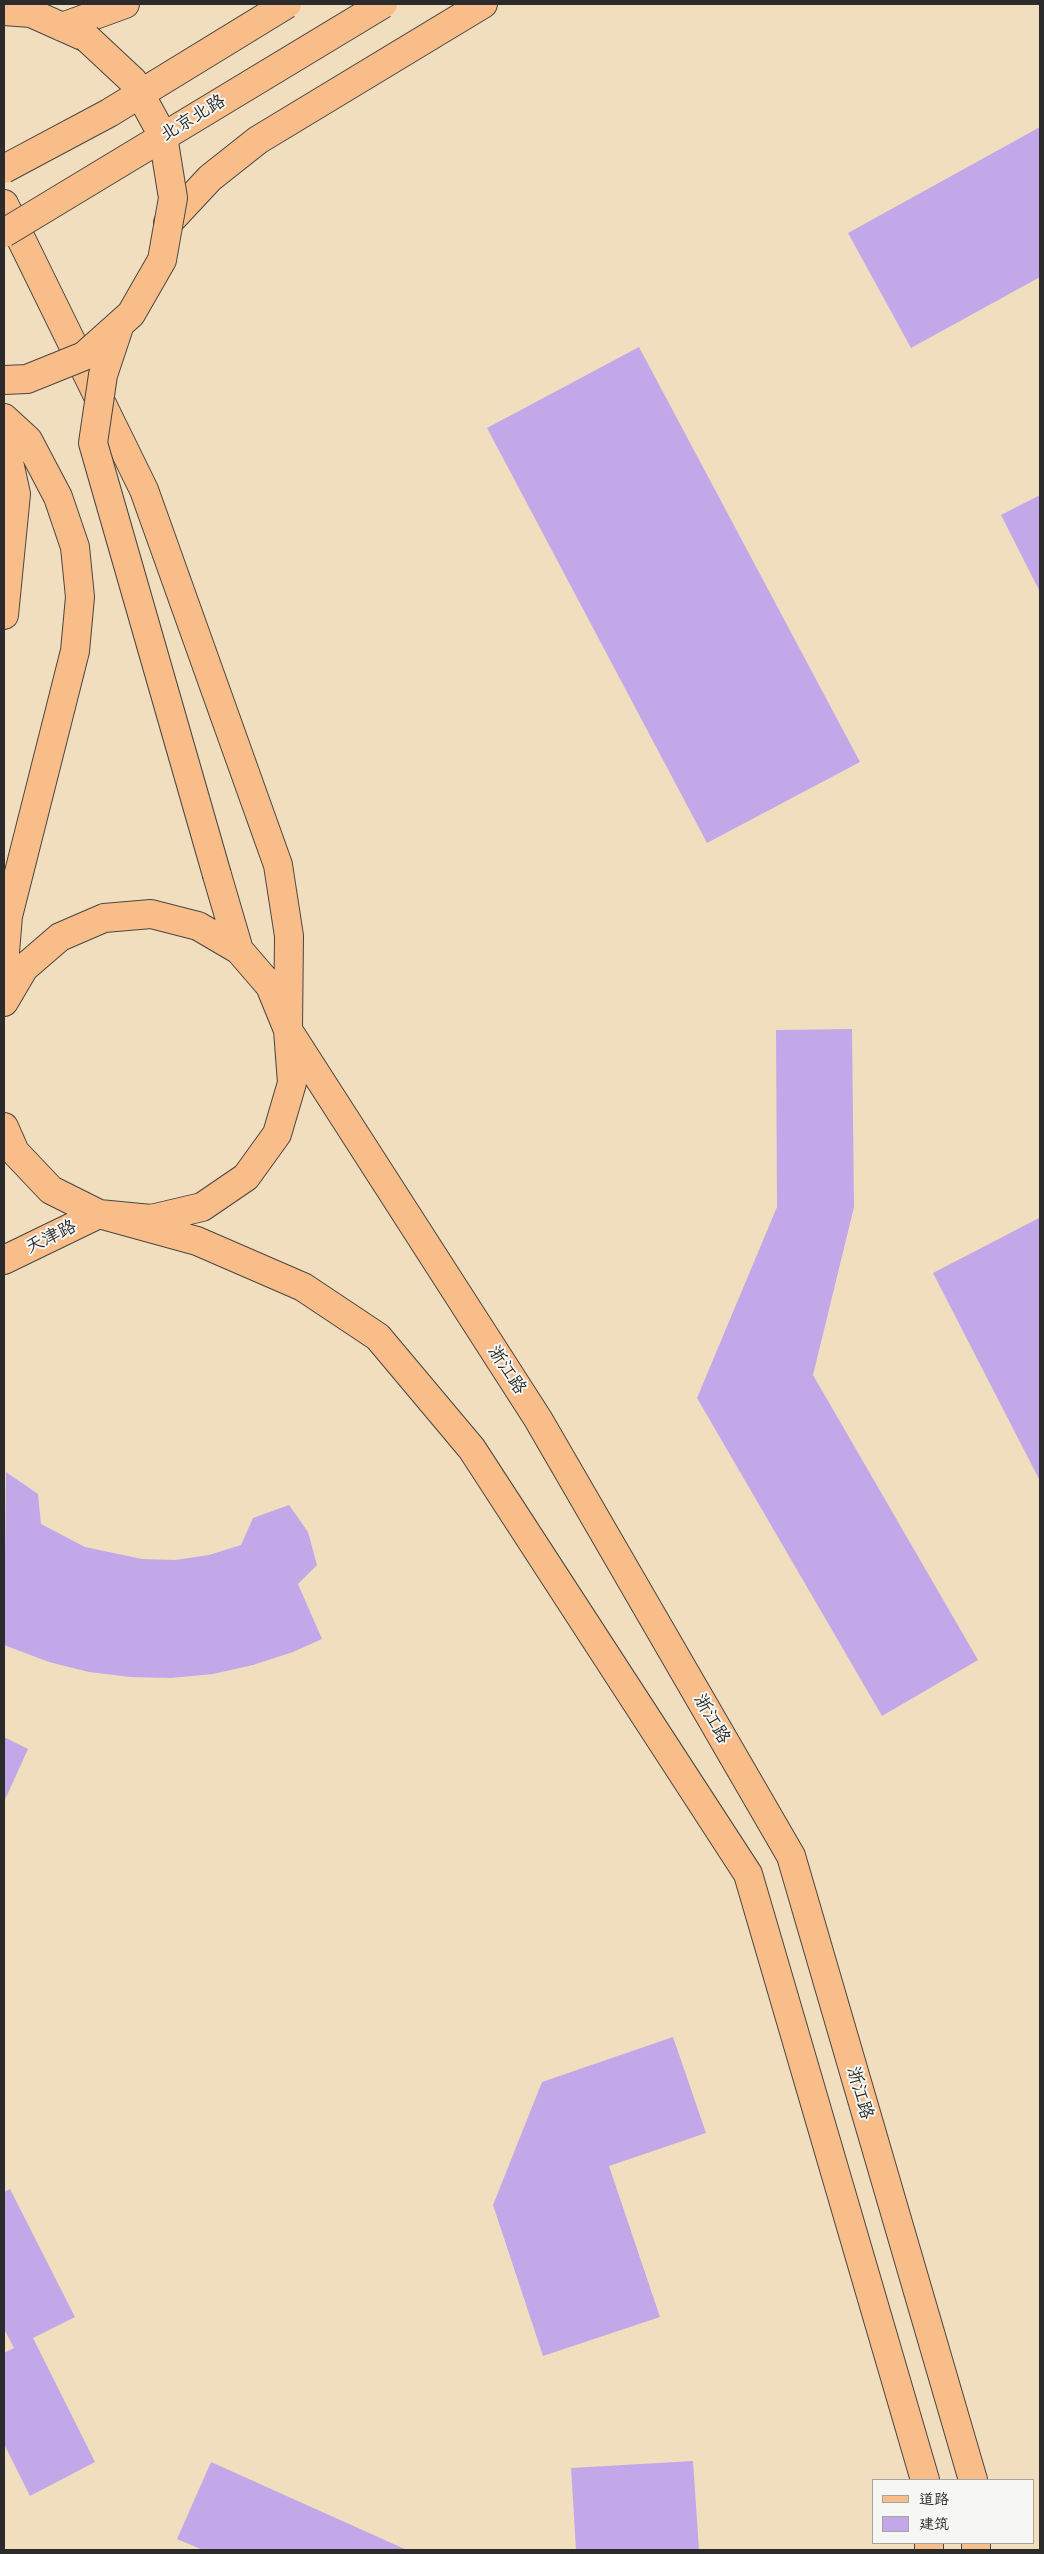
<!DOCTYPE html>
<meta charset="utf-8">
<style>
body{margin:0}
#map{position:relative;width:1044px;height:2554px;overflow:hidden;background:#f1debf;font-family:"Comic Neue","LXGW WenKai TC",sans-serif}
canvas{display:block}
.frame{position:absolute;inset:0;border:5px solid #2b2b2b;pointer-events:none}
.legend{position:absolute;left:872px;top:2479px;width:162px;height:65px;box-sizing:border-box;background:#f6f6f2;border:1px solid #a5a5a2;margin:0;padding:6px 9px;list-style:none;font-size:15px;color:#2b2b2b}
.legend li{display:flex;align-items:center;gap:10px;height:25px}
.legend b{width:25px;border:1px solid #a5a5a2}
</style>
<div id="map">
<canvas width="1044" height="2554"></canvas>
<div class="frame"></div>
<ul class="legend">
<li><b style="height:6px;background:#f8bd89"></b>道路</li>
<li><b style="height:14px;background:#c3a8e9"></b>建筑</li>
</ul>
</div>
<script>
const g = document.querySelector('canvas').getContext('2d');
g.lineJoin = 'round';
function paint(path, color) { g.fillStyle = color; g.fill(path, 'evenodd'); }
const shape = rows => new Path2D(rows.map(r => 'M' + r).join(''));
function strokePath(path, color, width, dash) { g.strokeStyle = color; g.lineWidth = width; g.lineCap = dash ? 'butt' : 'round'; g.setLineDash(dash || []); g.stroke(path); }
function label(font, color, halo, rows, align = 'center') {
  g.font = font + ' "Comic Neue","LXGW WenKai TC",sans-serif'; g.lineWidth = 4; g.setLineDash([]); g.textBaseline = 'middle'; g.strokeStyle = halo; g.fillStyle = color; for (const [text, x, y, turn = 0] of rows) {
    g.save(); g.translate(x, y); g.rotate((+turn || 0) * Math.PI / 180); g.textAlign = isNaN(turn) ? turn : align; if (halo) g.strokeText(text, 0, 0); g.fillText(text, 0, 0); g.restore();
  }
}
const building = shape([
 [1040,127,1040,277,911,348,848,233],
 [639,347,860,762,707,843,487,428],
 [1040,495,1040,592,1001,515],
 [852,1029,854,1207,813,1375,978,1660,882,1716,697,1398,777,1207,776,1030],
 [1039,1218,1040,1221,1040,1481,933,1273],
 [6,1472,38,1494,41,1524,85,1547,142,1559,175,1560,209,1555,241,1545,253,1518,289,1505,308,1532,317,1565,298,1584,322,1639,293,1652,253,1665,213,1674,171,1678,130,1677,89,1672,49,1662,4,1645],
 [4,1737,28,1749,4,1802],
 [673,2037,706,2133,609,2166,660,2317,543,2356,493,2205,542,2082],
 [10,2189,75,2317,33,2338,95,2462,30,2496,4,2444,4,2353,14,2348,4,2329,4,2192],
 [693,2461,699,2550,576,2550,571,2468],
 [211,2462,407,2550,203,2550,177,2539]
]);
const primary = shape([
 [4,11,31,13,87,38],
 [62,27,125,4],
 [4,204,144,490,278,865,289,936,288,1030,538,1419,791,1856,973,2480],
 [168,223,210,178,258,140,483,4],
 [4,418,28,440,58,497,75,547,80,597,75,651,8,916,4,964],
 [4,439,16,494,4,615],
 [217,875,239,950],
 [4,1002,24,968,60,937,104,918,151,914,198,926,239,950,270,986,288,1030,292,1083,277,1134,246,1177,202,1207,151,1219,99,1214,51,1190,15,1152,4,1127],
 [99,1214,197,1241,303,1287,378,1337,472,1449,748,1874,925,2480],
 [4,1260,99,1214],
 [929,2550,929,2543],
 [976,2550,976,2543]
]);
const primaryBridge = shape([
 [4,169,109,113,287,4],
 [4,233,383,4],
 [120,324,103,375,93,443,217,875],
 [4,380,27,379,84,356,131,314,162,260,173,198,163,136,133,81,87,38]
]);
const streetNames = [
 ["北京北路",193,118,-31],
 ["天津路",51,1237,-26],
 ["浙江路",507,1370,57],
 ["浙江路",712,1719,60],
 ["浙江路",860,2093,74]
];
paint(building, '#c3a8e9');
strokePath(primary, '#494641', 30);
strokePath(primary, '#f8bd89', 28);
strokePath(primaryBridge, '#494641', 30, []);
strokePath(primaryBridge, '#f8bd89', 28);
label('18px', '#2b2b2b', '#f6f6f2', streetNames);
</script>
